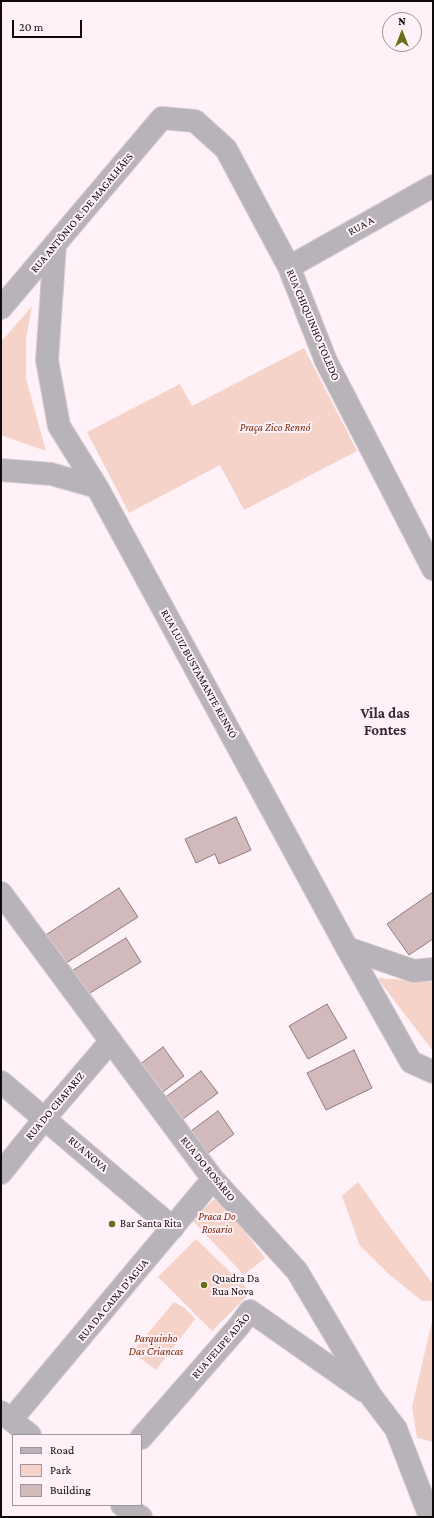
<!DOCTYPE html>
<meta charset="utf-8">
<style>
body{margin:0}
#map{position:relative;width:434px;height:1518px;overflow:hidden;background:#fef1f8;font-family:"Crimson Pro",serif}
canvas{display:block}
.frame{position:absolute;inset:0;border:2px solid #100a0d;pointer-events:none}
.legend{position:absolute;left:12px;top:1434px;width:130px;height:72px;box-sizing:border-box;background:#fef1f8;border:1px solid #9f959a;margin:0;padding:5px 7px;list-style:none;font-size:12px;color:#100a0d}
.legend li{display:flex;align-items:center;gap:8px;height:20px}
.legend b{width:20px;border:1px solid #9f959a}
.north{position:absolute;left:382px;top:12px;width:40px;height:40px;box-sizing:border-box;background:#fef1f8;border:1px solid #9f959a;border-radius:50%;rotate:0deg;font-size:11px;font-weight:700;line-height:16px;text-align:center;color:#100a0d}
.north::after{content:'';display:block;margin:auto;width:14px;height:18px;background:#677018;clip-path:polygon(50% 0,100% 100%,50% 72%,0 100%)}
.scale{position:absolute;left:12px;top:20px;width:70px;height:18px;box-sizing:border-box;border:2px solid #100a0d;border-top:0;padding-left:5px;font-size:12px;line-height:14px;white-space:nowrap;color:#100a0d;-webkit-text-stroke:3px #fef1f8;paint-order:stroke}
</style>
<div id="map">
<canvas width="434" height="1518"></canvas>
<div class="frame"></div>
<ul class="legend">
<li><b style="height:5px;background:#b8b2b9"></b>Road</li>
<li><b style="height:11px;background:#f6d3c8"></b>Park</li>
<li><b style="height:11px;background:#d2b9bb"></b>Building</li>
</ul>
<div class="north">N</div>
<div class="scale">20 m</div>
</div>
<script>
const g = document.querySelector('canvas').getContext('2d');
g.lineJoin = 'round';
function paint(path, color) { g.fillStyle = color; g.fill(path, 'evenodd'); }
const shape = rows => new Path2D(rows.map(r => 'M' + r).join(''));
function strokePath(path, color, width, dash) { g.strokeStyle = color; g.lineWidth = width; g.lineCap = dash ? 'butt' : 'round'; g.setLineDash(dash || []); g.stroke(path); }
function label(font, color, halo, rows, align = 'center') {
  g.font = font + ' "Crimson Pro",serif'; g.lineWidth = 4; g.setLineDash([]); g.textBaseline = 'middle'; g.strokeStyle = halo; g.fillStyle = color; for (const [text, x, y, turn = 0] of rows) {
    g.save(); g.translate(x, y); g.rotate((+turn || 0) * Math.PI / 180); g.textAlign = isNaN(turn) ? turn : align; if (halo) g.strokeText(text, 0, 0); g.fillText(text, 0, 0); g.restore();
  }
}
const green = shape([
 [32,306,26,339,26,379,46,451,1,435,1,342],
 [304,348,357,451,244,510,220,465,129,513,87,432,180,384,192,406],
 [377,978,433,982,433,1051],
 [358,1182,387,1223,433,1284,433,1301,422,1301,390,1275,360,1246,342,1196],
 [218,1196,265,1258,244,1275,193,1221,204,1208],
 [196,1239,251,1292,212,1331,158,1277],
 [174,1302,185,1308,195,1319,156,1370,132,1352],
 [433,1317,433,1442,417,1438,412,1407]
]);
const building = shape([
 [236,817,251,850,219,864,215,854,196,863,185,839,236,817],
 [119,888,138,917,63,965,44,936,119,888],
 [433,892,433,939,409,955,387,924,433,892],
 [126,938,141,962,85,996,70,972,126,938],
 [327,1004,347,1038,308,1059,289,1026,327,1004],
 [163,1047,184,1076,160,1094,139,1065,163,1047],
 [354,1050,372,1088,326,1110,307,1073,354,1050],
 [201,1071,218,1093,180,1121,163,1099,201,1071],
 [218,1111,234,1134,208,1153,191,1131,218,1111]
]);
const minor = shape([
 [55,245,47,360,59,426,97,487],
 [289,267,433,186],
 [1,308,162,118,195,121,226,149,289,267,326,361,433,569],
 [1,470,51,474,97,487,347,948,411,1062,433,1072],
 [1,893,213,1179,297,1271,371,1396,396,1429,430,1517],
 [347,948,414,971,433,969],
 [1,1082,173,1228],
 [1,1173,45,1118,111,1041],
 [1,1412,30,1435],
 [11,1420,213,1179],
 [141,1438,239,1326,250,1311,364,1391],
 [122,1505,141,1517]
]);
const markers = [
 [112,1224,4,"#677018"],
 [204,1285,4,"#677018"]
];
const streetNames = [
 ["RUA ANTÔNIO R. DE MAGALHÃES",82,213,-50],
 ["RUA A",361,226,-29],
 ["RUA CHIQUINHO TOLEDO",313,325,67],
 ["RUA LUIZ BUSTAMANTE RENNÓ",199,674,61],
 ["RUA DO CHAFARIZ",55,1106,-50],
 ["RUA NOVA",88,1154,40],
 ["RUA DO ROSÁRIO",208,1169,51],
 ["RUA DA CAIXA D'AGUA",113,1300,-50],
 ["RUA FELIPE ADÃO",221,1346,-49]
];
const parkNames = [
 ["Praça Zico Rennó",275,428],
 ["Praca Do",217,1217],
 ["Rosario",217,1230],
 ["Parquinho",156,1339],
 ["Das Criancas",156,1352]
];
const poiNames = [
 ["Bar Santa Rita",120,1224],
 ["Quadra Da",212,1279],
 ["Rua Nova",212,1292]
];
const districtNames = [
 ["Vila das",385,713],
 ["Fontes",385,730]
];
paint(green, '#f6d3c8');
paint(building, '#d2b9bb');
strokePath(building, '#917a7c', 1);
strokePath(minor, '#d8ccd2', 24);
strokePath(minor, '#b8b2b9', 22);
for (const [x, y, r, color] of markers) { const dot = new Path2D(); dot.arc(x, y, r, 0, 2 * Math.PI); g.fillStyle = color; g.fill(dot); strokePath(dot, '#fef1f8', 1.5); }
label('11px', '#100a0d', '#fef1f8', streetNames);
label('italic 11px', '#751f01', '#fef1f8', parkNames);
label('11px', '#100a0d', '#fef1f8', poiNames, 'left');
label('bold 15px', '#372730', '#fef1f8', districtNames);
</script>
